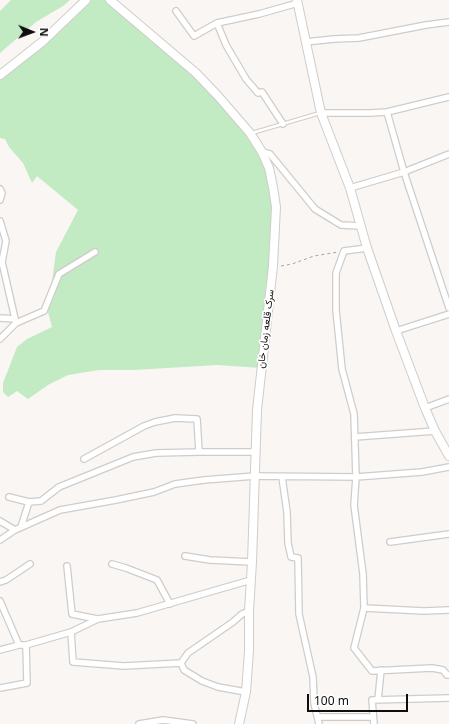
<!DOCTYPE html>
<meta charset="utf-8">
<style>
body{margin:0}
#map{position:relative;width:449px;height:724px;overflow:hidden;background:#faf6f3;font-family:"Noto Sans",sans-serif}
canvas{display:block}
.north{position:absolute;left:12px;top:12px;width:40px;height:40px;-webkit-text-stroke:3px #fff;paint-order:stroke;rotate:91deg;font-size:11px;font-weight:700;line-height:16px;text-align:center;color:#0f0e0d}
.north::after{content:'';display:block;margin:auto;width:14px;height:18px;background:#0f0e0d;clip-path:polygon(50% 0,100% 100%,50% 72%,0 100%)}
.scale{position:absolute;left:307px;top:694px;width:101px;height:18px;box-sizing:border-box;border:2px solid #0f0e0d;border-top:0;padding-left:5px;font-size:12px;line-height:14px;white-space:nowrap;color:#0f0e0d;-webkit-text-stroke:3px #fff;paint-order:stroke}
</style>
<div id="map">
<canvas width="449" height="724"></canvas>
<div class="north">N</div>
<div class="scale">100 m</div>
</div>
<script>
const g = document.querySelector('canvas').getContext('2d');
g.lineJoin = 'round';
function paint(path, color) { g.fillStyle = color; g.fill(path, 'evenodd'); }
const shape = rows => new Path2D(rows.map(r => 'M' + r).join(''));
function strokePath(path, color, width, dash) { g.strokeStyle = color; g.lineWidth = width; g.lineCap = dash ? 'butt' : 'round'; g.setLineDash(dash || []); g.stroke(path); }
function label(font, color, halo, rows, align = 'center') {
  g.font = font + ' "Noto Sans",Vazirmatn,sans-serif'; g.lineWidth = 3.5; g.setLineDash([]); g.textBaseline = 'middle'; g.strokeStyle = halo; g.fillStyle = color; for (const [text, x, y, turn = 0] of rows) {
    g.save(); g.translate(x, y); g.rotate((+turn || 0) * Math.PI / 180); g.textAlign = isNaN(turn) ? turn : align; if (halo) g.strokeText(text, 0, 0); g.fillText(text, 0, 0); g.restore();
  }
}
const green = shape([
 [11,0,70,0,63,6,36,22,0,53,0,11],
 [86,0,110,0,196,73,262,152,276,207,261,368,217,365,134,370,99,370,68,375,48,385,28,399,17,391,8,397,3,392,3,383,17,347,27,339,52,327,48,312,56,252,78,210,37,176,32,183,23,163,9,147,5,139,0,138,0,75]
]);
const path = shape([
 [281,266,292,264,314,256,338,252]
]);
const lane = shape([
 [252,133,320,113]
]);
const street = shape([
 [176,11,194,36,217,23,259,14,298,3],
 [217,23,226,45,246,79,258,93,262,92,283,124],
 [305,42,334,39,359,38,426,25,449,22],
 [387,112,404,172,449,308],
 [321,113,370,113,387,112,449,97],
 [262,152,270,154,315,209,341,225,361,226],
 [350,188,404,172,449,154],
 [0,189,2,193,0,200],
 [0,221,6,241,2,262,16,323],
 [367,248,344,251,336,273,336,310,342,369,354,414,356,477,354,505,363,574,364,608,354,648,372,671,432,668,443,670,447,675,449,675],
 [0,318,15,319],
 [396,331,449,314],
 [0,339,16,323,44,311,59,274,95,252],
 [425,408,449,399],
 [355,437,435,431],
 [84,459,144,426,155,422,175,418,197,419,199,452],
 [282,477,287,512,288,543,291,557,298,558,299,614,313,677,314,703,319,724],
 [9,497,29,502,21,527],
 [29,502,41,501,59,487,133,457,156,453,199,452,256,452],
 [0,521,15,530],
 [0,540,15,530,60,510,116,500,154,492,175,484,204,480,255,476,356,477,422,472,449,467],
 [390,542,449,534],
 [185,556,210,560,252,562],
 [112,564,126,568,157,580,170,604],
 [67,566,72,614,97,619],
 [0,582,6,580,30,564],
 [0,601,19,645],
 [364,608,424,611,449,610],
 [71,632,73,662,124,666,181,663,188,653,233,622,242,614,249,611],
 [0,650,19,645,26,645,71,632,98,619,137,613,251,580],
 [181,663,184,670,202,681,218,687,246,692],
 [0,688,27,683,26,645],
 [378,700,381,670],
 [318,717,373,717],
 [139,724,163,720,193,724],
 [374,724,372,700,449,698]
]);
const secondary = shape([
 [110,0,196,73,218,96,250,133,262,152,269,168,273,187,276,207,273,266,257,410,252,562,249,611,249,651,246,692,239,724],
 [297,0,321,113,350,188,367,248,396,331,425,408,435,431,449,456],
 [0,75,42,42,86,0]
]);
const streetNames = [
 ["سرک قلعه زمان خان",266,329,-83]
];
paint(green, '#c2eac3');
strokePath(lane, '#d0ccc9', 4.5);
strokePath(street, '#d0ccc9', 8);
strokePath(secondary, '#d0ccc9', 10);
strokePath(path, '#a6a3a1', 1, [3, 3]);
strokePath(lane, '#fff', 2.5);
strokePath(street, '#fff', 5.5);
strokePath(secondary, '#fff', 8);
label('10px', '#0f0e0d', '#fff', streetNames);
</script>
